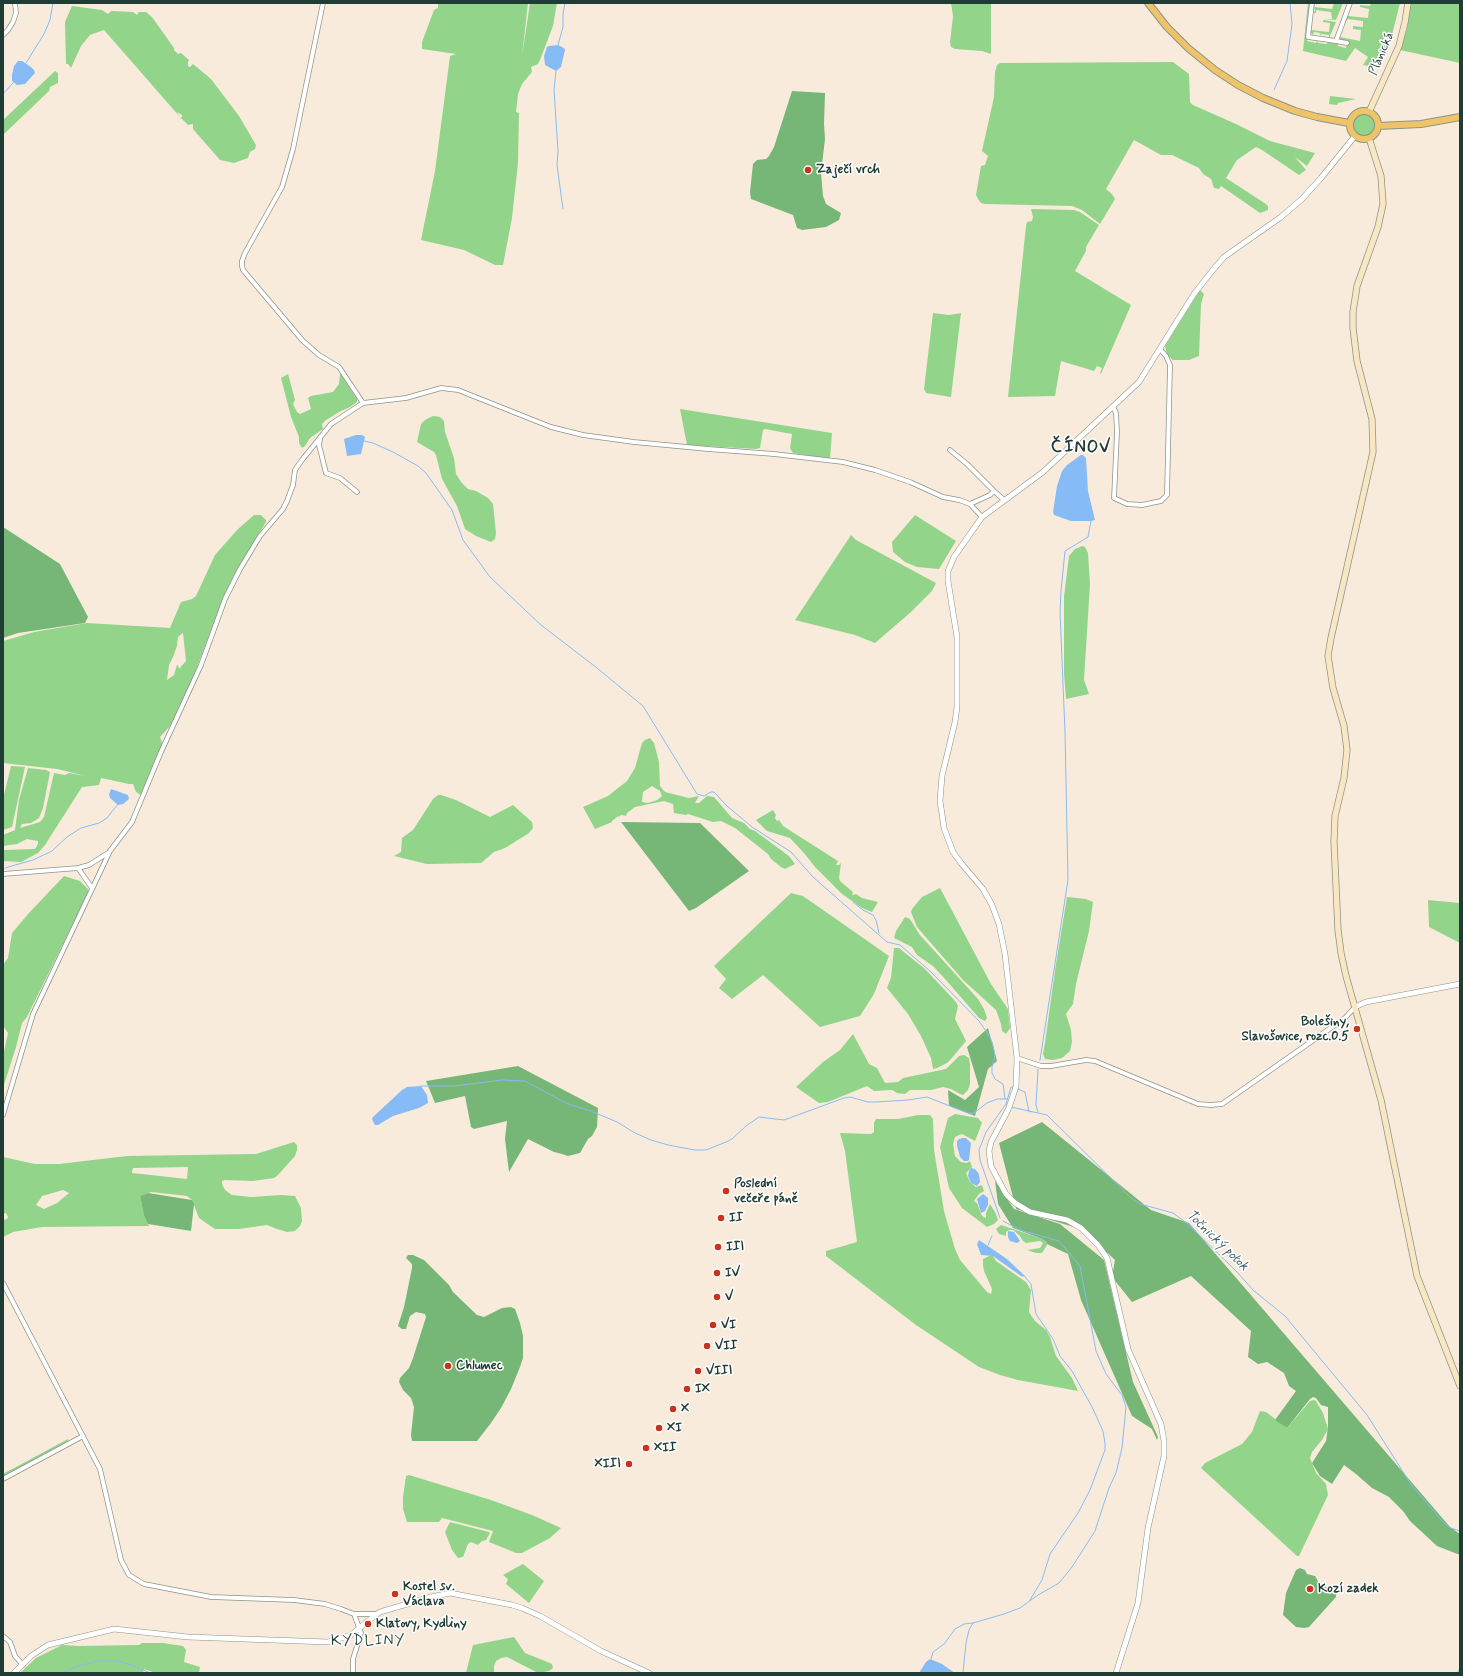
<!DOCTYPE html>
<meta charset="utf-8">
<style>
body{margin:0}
#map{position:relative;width:1463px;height:1676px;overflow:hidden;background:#f9ebdb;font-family:Mynerve,sans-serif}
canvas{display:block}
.frame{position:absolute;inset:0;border:4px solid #1f3d34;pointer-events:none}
</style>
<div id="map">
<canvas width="1463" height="1676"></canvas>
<div class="frame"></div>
</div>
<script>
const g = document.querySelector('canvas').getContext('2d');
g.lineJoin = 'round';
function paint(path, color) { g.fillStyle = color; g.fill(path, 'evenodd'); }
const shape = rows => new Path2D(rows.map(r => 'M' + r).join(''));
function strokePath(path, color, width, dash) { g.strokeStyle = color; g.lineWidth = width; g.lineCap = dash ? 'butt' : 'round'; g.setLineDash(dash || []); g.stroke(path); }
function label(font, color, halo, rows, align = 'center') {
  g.font = font + ' Mynerve,sans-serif'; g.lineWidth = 3; g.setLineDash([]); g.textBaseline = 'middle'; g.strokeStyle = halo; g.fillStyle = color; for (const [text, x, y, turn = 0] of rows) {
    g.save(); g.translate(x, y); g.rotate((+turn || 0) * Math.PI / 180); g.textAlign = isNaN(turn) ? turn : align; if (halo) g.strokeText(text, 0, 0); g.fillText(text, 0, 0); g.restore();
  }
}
const green = shape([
 [438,3,528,3,522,56,530,3,557,3,553,26,540,60,538,64,531,67,532,72,522,84,518,94,516,112,519,113,518,163,512,218,503,265,495,265,464,250,421,240,435,171,450,56,456,54,422,49,422,42,434,10,438,8],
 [951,3,991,3,991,54,982,51,955,49,951,47,950,43,953,16],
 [1308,3,1310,3,1307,41,1316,43,1317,40,1318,43,1327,44,1328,42,1338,44,1338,46,1346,48,1348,42,1340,40,1340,37,1360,41,1361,30,1353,29,1353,26,1363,27,1363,21,1348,19,1345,22,1348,16,1368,18,1369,9,1360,7,1360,5,1370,6,1371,3,1400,3,1392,35,1379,68,1363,65,1368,57,1355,48,1346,61,1303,51],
 [1334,3,1343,3,1336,20,1323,19,1332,19,1331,12,1316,10,1316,13,1313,13,1315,11,1314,7,1332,9],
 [1410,3,1460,3,1460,63,1400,50,1407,29],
 [72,6,102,10,108,14,111,11,133,12,137,15,139,12,146,12,152,17,174,48,174,50,178,54,181,53,189,60,188,62,188,66,190,67,193,64,211,79,239,116,256,145,255,149,250,152,248,158,234,163,220,160,193,129,193,124,188,125,180,117,182,117,182,115,177,112,180,117,173,109,104,30,90,35,81,46,71,68,68,64,66,64,65,22],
 [1323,20,1336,22,1329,38,1329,35,1321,34,1321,37,1320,33,1314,32,1313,35,1311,33,1311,30,1329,32,1330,23,1323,22],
 [1173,62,1189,74,1190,102,1193,105,1236,124,1270,141,1315,153,1307,166,1295,157,1306,170,1299,175,1262,150,1256,147,1237,160,1226,178,1266,204,1268,206,1268,210,1260,213,1221,186,1219,189,1214,188,1211,179,1203,174,1199,168,1172,155,1161,155,1134,140,1106,189,1112,194,1115,199,1100,224,1082,210,1072,206,985,204,981,203,978,199,976,195,981,166,985,165,988,156,982,151,994,97,995,72,997,65,1000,63],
 [55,71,58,73,58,83,50,87,49,91,3,135,3,120],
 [1330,96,1356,99,1338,103,1337,105,1329,104],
 '1353 125a11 11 0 1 1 22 0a11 11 0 1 1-22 0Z',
 [1031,209,1074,210,1080,212,1099,225,1086,247,1086,251,1075,271,1131,305,1101,374,1100,373,1102,368,1097,366,1094,371,1061,361,1055,396,1008,397,1026,226,1027,222,1032,221,1033,217],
 [1200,290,1204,294,1201,304,1199,356,1189,360,1173,360,1167,355,1165,346],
 [933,313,949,315,961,313,951,397,926,393,924,389],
 [340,373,357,399,357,402,350,407,339,412,326,420,322,424,323,429,310,438,305,446,302,448,299,443,299,437,291,417,281,378,288,374,295,400,293,404,297,412,300,414,311,409,308,398,311,396,333,392,339,384],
 [680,409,832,433,830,459,793,453,790,448,792,434,765,429,763,430,760,448,756,449,687,445],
 [433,416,440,417,444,421,445,432,454,458,456,474,461,482,468,489,476,491,488,498,493,504,496,533,495,539,491,542,476,536,465,529,457,506,442,479,436,455,434,452,417,442,421,424,425,420],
 [254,515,261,515,266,520,266,522,233,577,222,602,186,695,170,726,160,737,163,745,141,795,136,792,133,784,129,784,101,778,99,785,82,787,45,845,38,853,21,862,3,861,3,850,35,849,38,844,38,841,27,839,17,844,3,846,3,835,15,830,19,800,28,768,46,770,50,772,43,808,39,818,31,823,22,824,20,828,40,822,44,817,54,773,65,775,69,773,86,776,57,769,3,763,3,641,34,632,87,623,170,628,181,602,192,599,196,596,215,555,238,529],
 [183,633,186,661,179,669,178,665,177,665,174,675,167,680,169,665,173,657,177,646,178,637],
 [915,515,956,541,939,569,917,567,905,562,893,552,892,542],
 [851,535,856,540,936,583,932,591,911,612,875,643,855,635,795,620],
 [1082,546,1085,547,1088,553,1090,584,1084,680,1089,694,1066,699,1064,673,1064,597,1069,556,1075,549],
 [650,738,654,743,659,762,660,786,665,792,689,798,699,796,695,803,699,803,707,796,714,797,732,818,744,823,750,829,755,831,789,856,795,864,785,869,781,867,771,859,768,854,735,828,721,821,713,822,688,814,686,815,674,813,673,804,664,801,635,807,627,813,626,816,622,815,617,817,612,821,612,822,595,829,583,807,608,796,627,781,635,768,642,743,645,740],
 [652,786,660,791,662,796,657,800,648,803,642,802,643,792],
 [11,766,25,767,12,827,3,830,3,799],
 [438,795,441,795,456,800,490,817,513,805,532,822,533,828,529,833,505,848,494,852,481,863,427,864,394,856,401,852,402,838,413,830,433,799],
 [773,810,776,815,775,818,777,821,779,820,783,826,838,861,836,865,839,865,841,863,839,878,840,881,853,892,852,895,856,894,862,898,878,902,872,912,862,908,842,894,815,867,804,853,790,838,767,831,756,820],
 [64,876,80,881,88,889,88,893,27,1017,22,1023,16,1047,3,1088,3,1056,8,1033,3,1026,3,965,8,958,12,933,29,913],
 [940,888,991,984,1008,1009,1010,1028,1006,1034,1002,1031,1001,1024,996,1010,963,980,917,927,911,912,912,909,922,897],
 [791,893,803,896,889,956,874,994,860,1016,820,1027,763,975,732,999,719,988,726,979,714,966],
 [1067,897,1086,899,1093,902,1089,931,1076,984,1073,1004,1066,1014,1071,1030,1072,1042,1070,1051,1062,1058,1053,1060,1045,1059,1043,1054,1045,1043,1055,970],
 [1428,900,1460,903,1460,943,1429,927],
 [905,917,910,919,920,935,978,999,984,1009,987,1018,985,1021,979,1018,946,980,933,966,917,955,912,947,894,938,896,931],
 [894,948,899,948,925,969,956,1002,958,1006,955,1019,966,1041,952,1058,947,1063,937,1068,933,1069,931,1058,921,1036,908,1014,887,988,891,978],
 [853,1034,869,1064,877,1068,885,1083,898,1082,903,1078,946,1069,959,1056,964,1055,969,1058,970,1064,970,1084,968,1090,963,1095,960,1094,951,1089,943,1087,931,1090,910,1090,905,1094,897,1093,892,1090,874,1091,867,1086,828,1102,819,1103,796,1087,823,1062,840,1050],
 [955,1114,978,1118,982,1123,975,1141,962,1134,959,1135,955,1137,953,1144,955,1156,961,1162,967,1163,970,1161,972,1167,966,1173,970,1182,976,1187,982,1185,984,1191,979,1194,974,1201,977,1203,982,1216,986,1218,986,1213,990,1204,995,1212,998,1220,994,1224,987,1227,962,1208,949,1188,940,1147,948,1118],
 [918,1115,930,1115,933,1119,934,1150,944,1211,955,1249,960,1260,987,1292,991,1294,992,1289,984,1271,983,1265,983,1259,989,1256,993,1256,996,1261,1026,1282,1031,1290,1029,1312,1035,1321,1046,1330,1050,1337,1056,1356,1072,1378,1078,1391,1018,1380,1000,1375,979,1367,916,1325,826,1256,826,1251,857,1242,845,1151,840,1133,871,1134,874,1132,874,1123,876,1119,898,1119],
 [294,1142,297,1145,297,1150,295,1156,278,1175,274,1178,253,1181,225,1180,222,1181,222,1184,225,1190,232,1195,251,1197,281,1195,295,1196,301,1208,302,1221,300,1226,295,1231,287,1232,277,1229,267,1225,239,1229,215,1229,199,1218,192,1200,187,1196,151,1192,140,1196,144,1216,149,1226,42,1227,13,1232,3,1237,3,1220,7,1219,8,1217,6,1213,3,1214,3,1157,35,1164,59,1164,127,1156,256,1154],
 [188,1167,187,1179,132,1173,133,1168],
 [63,1190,69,1193,57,1203,44,1209,36,1205,42,1196],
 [1001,1225,1040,1238,1047,1242,1047,1245,1042,1253,1036,1253,1027,1250,1040,1248,1043,1243,1040,1241,1026,1243,1023,1241,1020,1236,1013,1230,1009,1230,1006,1232,1006,1236,999,1234,996,1229],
 [1314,1400,1316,1401,1323,1413,1328,1429,1322,1440,1312,1452,1310,1458,1316,1473,1326,1484,1328,1495,1299,1556,1297,1556,1201,1468,1205,1463,1242,1444,1252,1432,1260,1411,1266,1412,1287,1428,1310,1401],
 [68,1439,68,1441,3,1477,3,1474],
 [409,1475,491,1500,532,1515,561,1528,550,1538,522,1553,516,1553,489,1542,493,1531,442,1518,439,1522,407,1522,403,1509,403,1497,406,1476],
 [450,1522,489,1532,490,1533,486,1540,482,1541,478,1545,471,1542,468,1544,463,1557,458,1558,452,1550,445,1532],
 [523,1564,544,1581,529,1603,506,1584,508,1579,503,1575],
 [514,1637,525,1653,550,1663,552,1664,553,1668,549,1671,538,1673,507,1657,501,1658,496,1661,494,1666,494,1673,466,1673,473,1645],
 [142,1643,163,1643,183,1646,186,1650,184,1662,200,1667,199,1673,156,1673,144,1669,143,1673,20,1673,36,1658,62,1645,79,1646,139,1645]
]);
const forest = shape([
 [792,91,825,93,824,124,825,139,821,173,823,196,826,204,841,213,839,220,826,227,802,230,797,228,793,215,751,199,750,192,753,164,757,160,766,159,769,156,774,147],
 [3,527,60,564,88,617,85,623,18,633,3,638],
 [621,822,700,823,749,871,696,908,689,911],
 [988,1028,997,1061,988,1069,975,1116,949,1106,948,1090,965,1100,979,1087,967,1047],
 [518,1066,598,1108,597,1127,592,1136,588,1139,580,1153,568,1156,562,1154,554,1152,528,1139,509,1172,505,1139,507,1121,474,1129,471,1127,465,1096,435,1103,426,1081],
 [1042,1122,1151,1210,1189,1223,1450,1527,1460,1534,1460,1555,1437,1546,1410,1521,1403,1511,1389,1497,1372,1488,1356,1474,1344,1465,1332,1484,1320,1476,1312,1463,1326,1441,1328,1427,1328,1407,1321,1405,1316,1398,1313,1397,1310,1399,1287,1428,1275,1420,1296,1391,1289,1386,1284,1373,1267,1362,1258,1364,1248,1357,1251,1331,1191,1276,1132,1302,1112,1277,1115,1260,1083,1230,1016,1209,999,1143],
 [995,1181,1014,1209,1060,1224,1104,1260,1133,1382,1158,1437,1157,1440,1152,1429,1132,1416,1081,1300,1068,1254,1047,1244,1047,1242,1040,1238,1013,1228,998,1204],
 [148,1193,192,1200,194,1204,191,1231,148,1224,144,1216,140,1196],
 [408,1255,413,1255,424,1260,449,1285,453,1292,477,1315,484,1317,502,1308,511,1307,515,1309,520,1323,523,1336,523,1358,520,1367,511,1389,501,1408,491,1423,477,1441,412,1441,411,1435,414,1407,411,1398,403,1390,399,1382,400,1378,409,1368,413,1358,426,1317,425,1314,416,1312,410,1316,406,1329,402,1329,398,1326,404,1307,412,1268,412,1264,406,1258],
 [1300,1568,1305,1570,1307,1574,1315,1576,1318,1581,1336,1594,1336,1597,1309,1627,1304,1628,1296,1627,1283,1615,1286,1593,1296,1570]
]);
const water = shape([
 [558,45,564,48,565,50,561,67,556,71,545,65,544,56,547,47,549,46],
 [18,61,22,61,31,67,34,70,35,73,25,84,17,85,12,81,12,75,14,66],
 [356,435,362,435,365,437,361,454,347,456,344,439],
 [1081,455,1083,455,1086,458,1088,491,1095,520,1091,521,1071,521,1054,515,1053,512,1057,486,1062,471,1067,465],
 [111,789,128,795,129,799,123,804,118,805,110,798,109,794],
 [421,1086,427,1095,428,1103,419,1108,393,1116,378,1125,375,1125,372,1119,373,1117,402,1090,407,1087],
 [963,1138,966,1138,971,1143,969,1160,968,1161,964,1161,960,1157,957,1146,957,1141,959,1139],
 [971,1168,975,1169,979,1174,980,1182,977,1186,971,1183,968,1176,969,1171],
 [983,1194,988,1198,988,1205,985,1211,981,1213,977,1199],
 [1008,1231,1014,1232,1020,1241,1017,1243,1010,1241,1008,1237],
 [979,1240,1007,1259,1026,1277,1021,1276,993,1256,981,1255,977,1244],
 [930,1659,942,1664,955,1673,919,1673,926,1662]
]);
const stream = shape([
 [558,45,563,27,563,14,565,3],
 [26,63,44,34,50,20,53,3],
 [556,71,554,90,558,151,557,165,563,209],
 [1274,90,1287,61,1292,24,1290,3],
 [3,94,13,83],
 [364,441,373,443,393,452,418,466,426,473,452,510,463,540,490,577,541,625,597,668,643,706,697,794,704,796,711,792,714,792,727,806,752,827,791,852,813,877,887,942,900,945,931,972,979,1021,990,1037,993,1045,995,1056,992,1067,992,1073,995,1079,1003,1084,1005,1099],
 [5,868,33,860,52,851,67,837,81,828,99,823,107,818,118,804],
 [853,902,863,910,873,915,876,920,879,933],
 [1040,1060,1068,880,1065,732,1060,612,1061,591,1065,551,1088,537,1091,521],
 [421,1086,454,1086,502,1080,525,1081,568,1104,591,1111,617,1122,635,1133,651,1140,668,1145,695,1150,706,1150,726,1142,732,1139,746,1126,759,1117,784,1120,844,1098,850,1097,868,1102,876,1102,908,1100,927,1097,968,1113,974,1113,987,1103,997,1099,1007,1099],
 [1018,1089,1025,1092,1029,1112],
 [1006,1104,1011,1087,1013,1087],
 [1011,1107,1047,1115,1131,1198,1140,1204,1173,1213,1188,1224,1237,1272,1253,1290,1285,1316,1367,1415,1412,1486,1444,1523,1451,1528,1460,1531],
 [1038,1112,1036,1105,1038,1069],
 [1000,1218,980,1160,979,1150,986,1132,1006,1104,1008,1105],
 [988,1245,992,1236],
 [1025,1277,1031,1284,1036,1314,1053,1339,1060,1356,1072,1371,1092,1407,1103,1431,1105,1443,1105,1450,1090,1490,1078,1513,1050,1554,1042,1580,1030,1600],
 [47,1453,68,1442],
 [931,1659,933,1652,944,1644,955,1629,964,1624,973,1623],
 [63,1673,78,1666,98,1661,117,1661,135,1666,150,1673],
 [963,1673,966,1643,969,1630,973,1623,1004,1614,1020,1608,1038,1595,1059,1583,1072,1567,1095,1531,1109,1488,1116,1473,1122,1448,1126,1407,1122,1395,1106,1374,1096,1351,1080,1266,1059,1241,1020,1230,1003,1221],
 [1457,1673,1460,1668]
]);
const minor = shape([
 [323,3,293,149,282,187,245,253,242,261,242,266,243,270,303,341,319,355,339,367,363,403,406,398,441,388,458,390,551,427,583,435,634,442,708,449,774,454,843,462,875,470,910,482,943,497,959,500,970,504,990,495,994,491,1004,500],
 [1312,3,1308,37,1336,41],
 [3,35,8,30,13,22,16,13,15,3],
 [1347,43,1336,41,1350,3],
 [1113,407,1116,413,1117,432,1114,498,1127,504,1142,505,1161,501,1167,495,1170,365,1166,356,1160,349],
 [320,439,319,445,326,473,340,478,357,492],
 [950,450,967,464,994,491],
 [970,504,982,517],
 [78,868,92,888],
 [3,874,78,868,89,865,108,853],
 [1017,1058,1041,1066,1051,1066,1086,1060,1095,1061,1198,1104,1211,1105,1222,1104,1345,1018,1355,1007],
 [3,1115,33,1014,110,851,132,822,161,752,201,665,225,599,240,569,260,536,283,509,287,501,293,485,295,470,302,460,331,424,363,403],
 [3,1283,100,1469,121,1560,129,1575,144,1584,211,1597,294,1600,325,1604,341,1609,354,1614,377,1614],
 [3,1479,83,1436],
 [3,1636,10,1642,15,1656,23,1665],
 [353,1673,353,1659,361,1633,354,1614]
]);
const tertiary = shape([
 [1355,1007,1366,1002,1460,984],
 [14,1673,31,1656,48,1645,114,1629,188,1637,328,1642,351,1635,373,1617,380,1612,431,1597,450,1593,512,1605,522,1608,540,1616,601,1651,649,1673],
 [1116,1673,1138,1603,1148,1528,1164,1456,1164,1441,1161,1424,1128,1349,1107,1258,1098,1245,1081,1228,1067,1220,1030,1212,1015,1203,1006,1194,991,1166,989,1151,991,1142,1008,1110,1016,1087,1017,1058,1005,954,999,924,992,905,983,889,961,863,953,852,944,828,942,814,940,801,942,776,955,722,957,707,957,637,948,581,948,571,954,557,982,517,1043,472,1139,382,1194,294,1212,271,1224,257,1281,217,1302,199,1321,178,1355,136]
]);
const secondary = shape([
 [1369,112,1399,46,1405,22,1408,3],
 [1369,138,1381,176,1383,204,1378,227,1357,286,1353,312,1353,328,1357,361,1372,419,1373,452,1331,638,1328,656,1333,688,1344,726,1347,750,1344,778,1335,816,1334,842,1338,930,1341,953,1346,976,1381,1100,1417,1276,1460,1386]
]);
const primary = shape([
 [1148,3,1167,27,1188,48,1215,70,1238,85,1263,98,1295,111,1317,117,1349,123],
 '1350 125a14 14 0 1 1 28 0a14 14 0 1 1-28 0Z',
 [1378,126,1421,124,1460,117]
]);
const markers = [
 [808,170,4,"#c8321e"],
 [1357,1029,4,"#c8321e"],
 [726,1191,4,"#c8321e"],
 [721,1218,4,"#c8321e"],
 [718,1247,4,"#c8321e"],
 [717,1273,4,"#c8321e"],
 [717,1297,4,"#c8321e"],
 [713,1325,4,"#c8321e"],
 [707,1346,4,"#c8321e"],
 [448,1366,4,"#c8321e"],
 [698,1371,4,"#c8321e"],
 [687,1389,4,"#c8321e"],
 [673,1409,4,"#c8321e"],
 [659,1428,4,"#c8321e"],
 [646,1448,4,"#c8321e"],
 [629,1464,4,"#c8321e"],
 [1310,1589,4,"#c8321e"],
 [395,1594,4,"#c8321e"],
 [368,1624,4,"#c8321e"]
];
const streetNames = [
 ["Plánická",1382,54,-67]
];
const poiNames = [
 ["Zaječí vrch",816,170],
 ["Bolešiny,",1349,1022,"right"],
 ["Slavošovice, rozc.0.5",1349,1037,"right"],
 ["Poslední",734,1184],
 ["večeře páně",734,1199],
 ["II",729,1218],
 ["III",726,1247],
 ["IV",725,1273],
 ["V",725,1297],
 ["VI",721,1325],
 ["VII",715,1346],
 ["Chlumec",456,1366],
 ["VIII",706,1371],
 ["IX",695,1389],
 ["X",681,1409],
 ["XI",667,1428],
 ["XII",654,1448],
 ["XIII",621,1464,"right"],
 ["Kostel sv.",403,1587],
 ["Václava",403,1602],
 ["Kozí zadek",1318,1589],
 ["Klatovy, Kydliny",376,1624]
];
const waterNames = [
 ["Točnický potok",1217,1241,44]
];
const quarterNames = [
 ["KYDLINY",368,1642]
];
const districtNames = [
 ["ČÍNOV",1081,448]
];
paint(green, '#93d48b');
paint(forest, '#76b677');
paint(water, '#87bbf5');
strokePath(stream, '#87bbf5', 1);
strokePath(minor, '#8c9488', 5.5);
strokePath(tertiary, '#8c9488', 6);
strokePath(secondary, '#8c9488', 7);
strokePath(primary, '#8c9488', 8);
strokePath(minor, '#fff', 4);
strokePath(tertiary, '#fff', 5);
strokePath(secondary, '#f9e7c3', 5.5);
strokePath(primary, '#efc469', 6);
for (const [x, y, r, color] of markers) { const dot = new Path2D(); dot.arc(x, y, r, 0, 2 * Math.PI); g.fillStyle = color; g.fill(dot); strokePath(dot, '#fff', 1.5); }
label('13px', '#1f3d34', '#fff', streetNames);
label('bold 13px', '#1f3d34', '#fff', poiNames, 'left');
label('italic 14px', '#3e636e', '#fff', waterNames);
g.letterSpacing = '1px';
label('15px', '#1f3d34', '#fff', quarterNames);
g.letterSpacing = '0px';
g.letterSpacing = '1px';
label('bold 17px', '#1f3d34', '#fff', districtNames);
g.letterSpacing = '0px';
</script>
